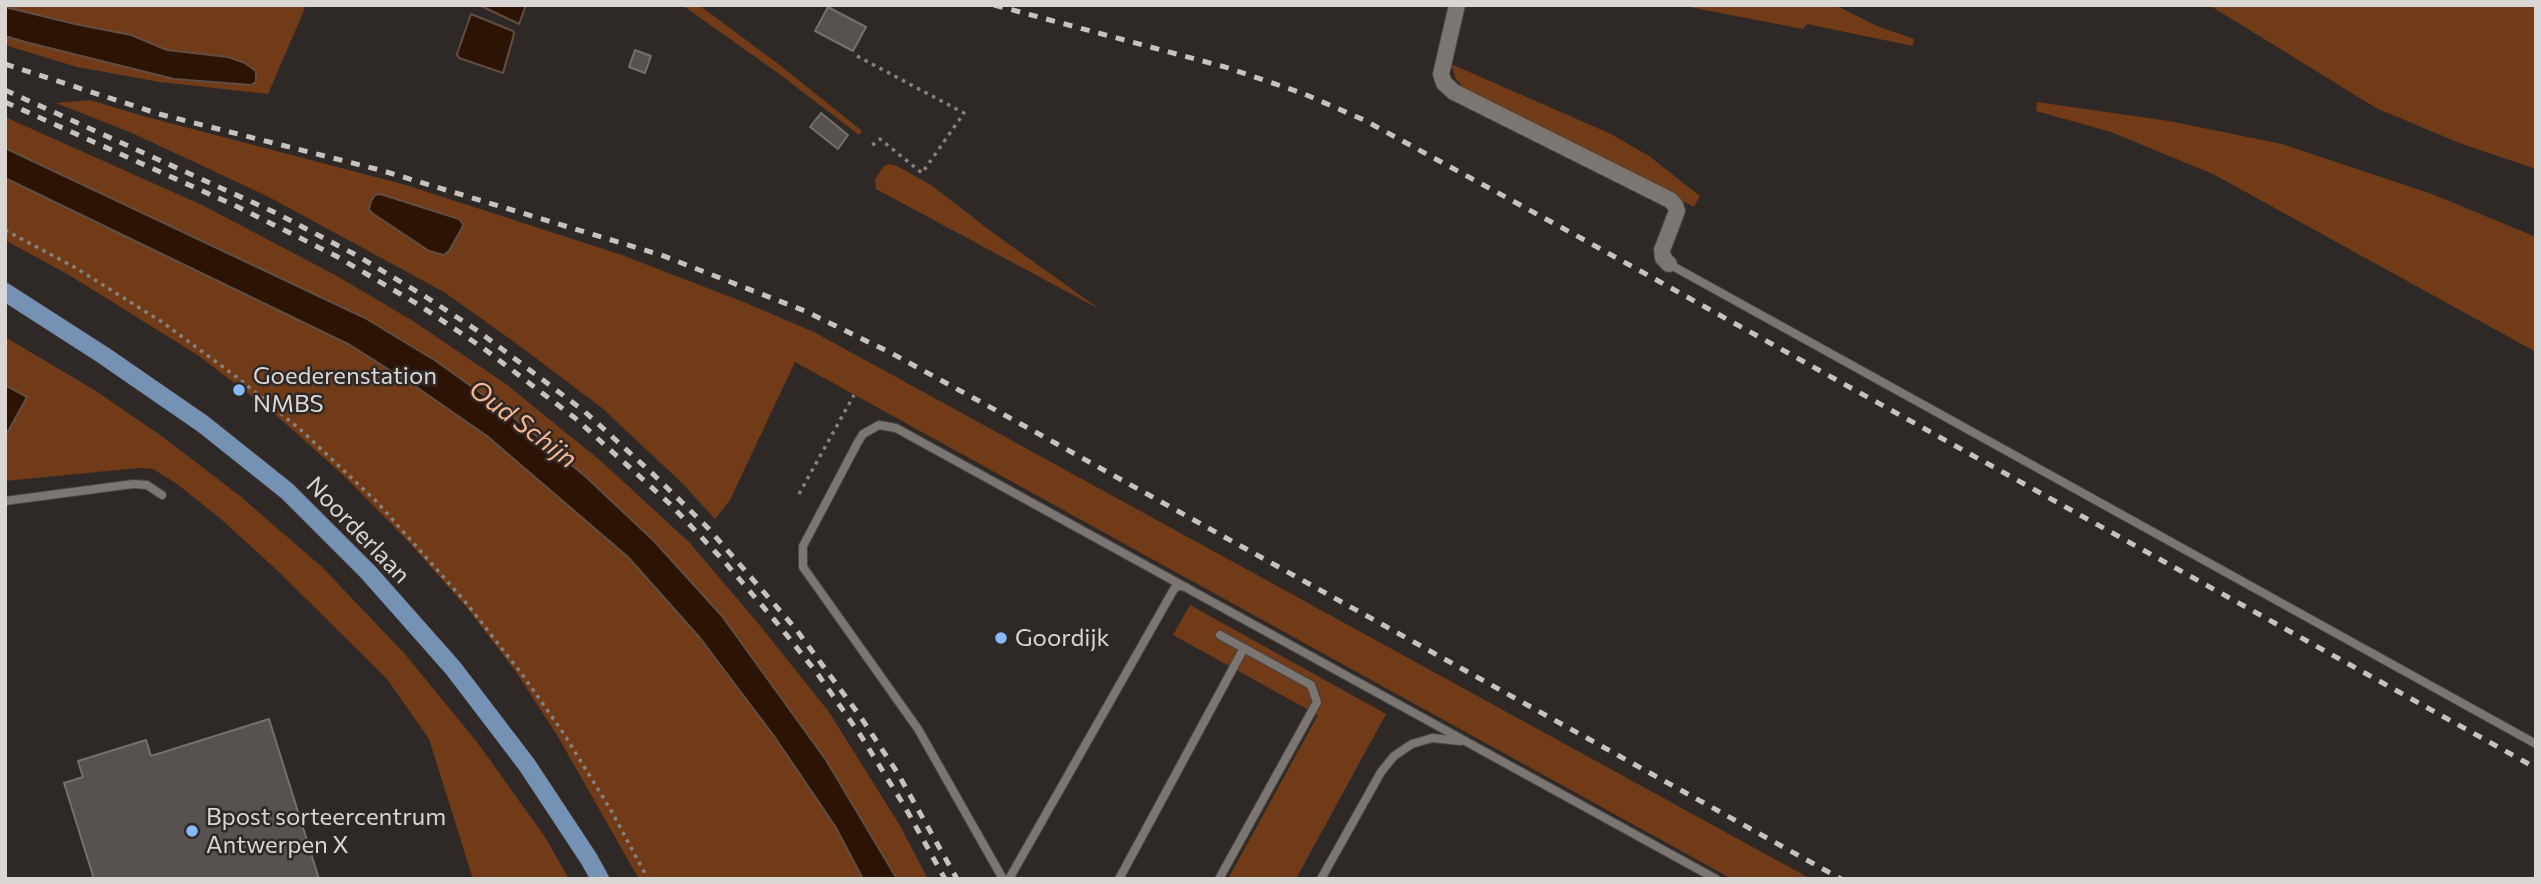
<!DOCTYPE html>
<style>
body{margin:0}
#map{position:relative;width:2541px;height:884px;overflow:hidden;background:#2e2926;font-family:Commissioner,sans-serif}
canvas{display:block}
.frame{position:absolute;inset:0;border:7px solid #d9d6d4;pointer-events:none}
</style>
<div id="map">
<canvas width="2541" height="884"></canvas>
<div class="frame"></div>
</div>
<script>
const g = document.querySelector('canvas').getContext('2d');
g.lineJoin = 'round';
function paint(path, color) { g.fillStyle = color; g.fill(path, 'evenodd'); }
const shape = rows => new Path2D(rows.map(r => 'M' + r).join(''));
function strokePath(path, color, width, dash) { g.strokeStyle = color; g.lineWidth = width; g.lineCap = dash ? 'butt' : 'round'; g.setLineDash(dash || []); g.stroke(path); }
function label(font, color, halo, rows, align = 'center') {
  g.font = font + ' Commissioner,sans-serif'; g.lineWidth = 5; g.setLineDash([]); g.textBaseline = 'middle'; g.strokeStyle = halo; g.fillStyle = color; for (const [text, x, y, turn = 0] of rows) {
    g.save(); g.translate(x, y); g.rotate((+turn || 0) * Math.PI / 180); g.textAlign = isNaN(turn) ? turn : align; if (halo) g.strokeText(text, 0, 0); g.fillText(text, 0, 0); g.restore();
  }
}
const green = shape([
 [5,5,301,5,305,8,268,94,160,82,77,67,8,46,5,45],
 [682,5,699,5,781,66,862,131,859,135,778,73],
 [1679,5,1835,5,1877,26,1914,39,1913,46,1807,24,1803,29],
 [2209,5,2536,5,2536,169,2462,144,2376,108],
 [1451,64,1611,134,1649,156,1700,196,1694,207,1463,87,1456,79],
 [90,100,143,116,406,185,622,255,741,301,814,332,1811,879,1732,879,795,362,730,500,715,519,681,482,602,408,513,341,444,292,267,196,132,133,56,103],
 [2037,102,2169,121,2282,144,2432,194,2536,237,2536,352,2213,174,2111,132,2036,111],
 [5,117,202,205,337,276,413,321,506,384,602,462,689,542,762,628,829,712,899,824,928,879,897,879,826,760,722,616,436,361,365,318,5,148],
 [889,164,897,166,931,185,996,235,1101,310,876,189,875,179,884,166],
 [5,178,350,345,412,384,487,436,628,557,700,638,774,736,835,826,863,879,639,879,557,735,516,672,469,610,406,539,343,475,276,415,199,356,69,275,5,240],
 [5,337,96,391,163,437,240,496,322,567,404,653,477,742,545,837,569,879,473,879,429,739,387,679,280,573,221,519,177,484,153,469,138,468,5,481],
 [1190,605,1386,714,1296,879,1228,879,1318,715,1173,635]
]);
const water = shape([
 [479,5,526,5,519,24,479,5],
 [5,7,75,24,131,35,167,50,228,57,245,63,256,71,256,82,251,85,174,79,25,42,5,36,5,7],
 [471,14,513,31,514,34,503,73,459,58,457,54,471,14],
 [5,148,365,318,436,361,507,412,585,476,654,541,722,616,826,760,897,879,863,879,835,826,774,736,700,638,628,557,487,436,412,384,350,345,5,178,5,148],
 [380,194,459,219,463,224,462,228,449,251,444,255,429,251,372,213,369,209,371,201,375,195,380,194],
 [5,385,27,397,5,437,5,385]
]);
const building = shape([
 [828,7,866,27,853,51,815,31,828,7],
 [635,50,651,56,645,73,629,67,635,50],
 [821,113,848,135,838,149,810,127,821,113],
 [269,719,319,879,94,879,64,783,83,777,78,761,146,740,151,756,269,719]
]);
const path = shape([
 [857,56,964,113,922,173,880,139,870,147],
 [5,230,76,268,162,322,238,378,302,431,377,502,463,599,522,674,564,734,612,812,648,879],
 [799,494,854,395]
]);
const service = shape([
 [1669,264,2536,744],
 [5,501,133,484,147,485,162,495],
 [1003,879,918,729,803,567,803,546,858,442,863,434,879,425,896,428,1716,879],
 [1009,879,1174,589,1178,586,1186,587],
 [1119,879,1244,648],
 [1219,879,1317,702,1311,685,1220,635],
 [1321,879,1381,772,1394,756,1412,744,1432,738,1460,741]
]);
const minor = shape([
 [1457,5,1441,74,1444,83,1454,92,1670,200,1675,205,1677,211,1662,250,1663,258,1669,264]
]);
const primary = shape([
 [5,292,103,355,203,424,287,491,368,572,453,668,527,765,589,859,600,879]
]);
const rail = shape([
 [994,5,1225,67,1302,93,1364,120,1579,237,2536,768],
 [5,64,159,114,380,170,661,255,805,311,891,353,1001,413,1841,879],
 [5,90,276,213,356,255,426,297,478,331,584,411,653,474,708,528,795,628,860,716,897,772,957,879],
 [5,102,238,207,336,256,419,305,483,348,575,418,670,504,723,560,777,623,817,673,861,736,905,807,945,879]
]);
const markers = [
 [239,390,7,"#86bbfb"],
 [1001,638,7,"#86bbfb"],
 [192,831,7,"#86bbfb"]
];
const poiNames = [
 ["Goederenstation",253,376],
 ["NMBS",253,404],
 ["Goordijk",1015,638],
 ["Bpost sorteercentrum",206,817],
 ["Antwerpen X",206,845]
];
const streetNames = [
 ["Noorderlaan",358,530,46]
];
const waterNames = [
 ["Oud Schijn",523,424,37]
];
paint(green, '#713b18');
paint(water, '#2d1304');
strokePath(water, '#614e42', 2);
paint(building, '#57524f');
strokePath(building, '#76706d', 2);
strokePath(service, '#494442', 10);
strokePath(minor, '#494442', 18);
strokePath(primary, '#494442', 19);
strokePath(path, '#85817f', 3.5, [3.5, 5]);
strokePath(service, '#7c7673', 8);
strokePath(minor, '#7c7673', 16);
strokePath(primary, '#7592b5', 18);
strokePath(rail, '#c5c2c0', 5, [9, 9]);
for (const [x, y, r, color] of markers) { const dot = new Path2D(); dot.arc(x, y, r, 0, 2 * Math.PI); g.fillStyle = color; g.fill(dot); strokePath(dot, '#2e2926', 2.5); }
label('24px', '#d9d6d4', '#2e2926', poiNames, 'left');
label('24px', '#d9d6d4', '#2e2926', streetNames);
label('italic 26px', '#fab690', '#2e2926', waterNames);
</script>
